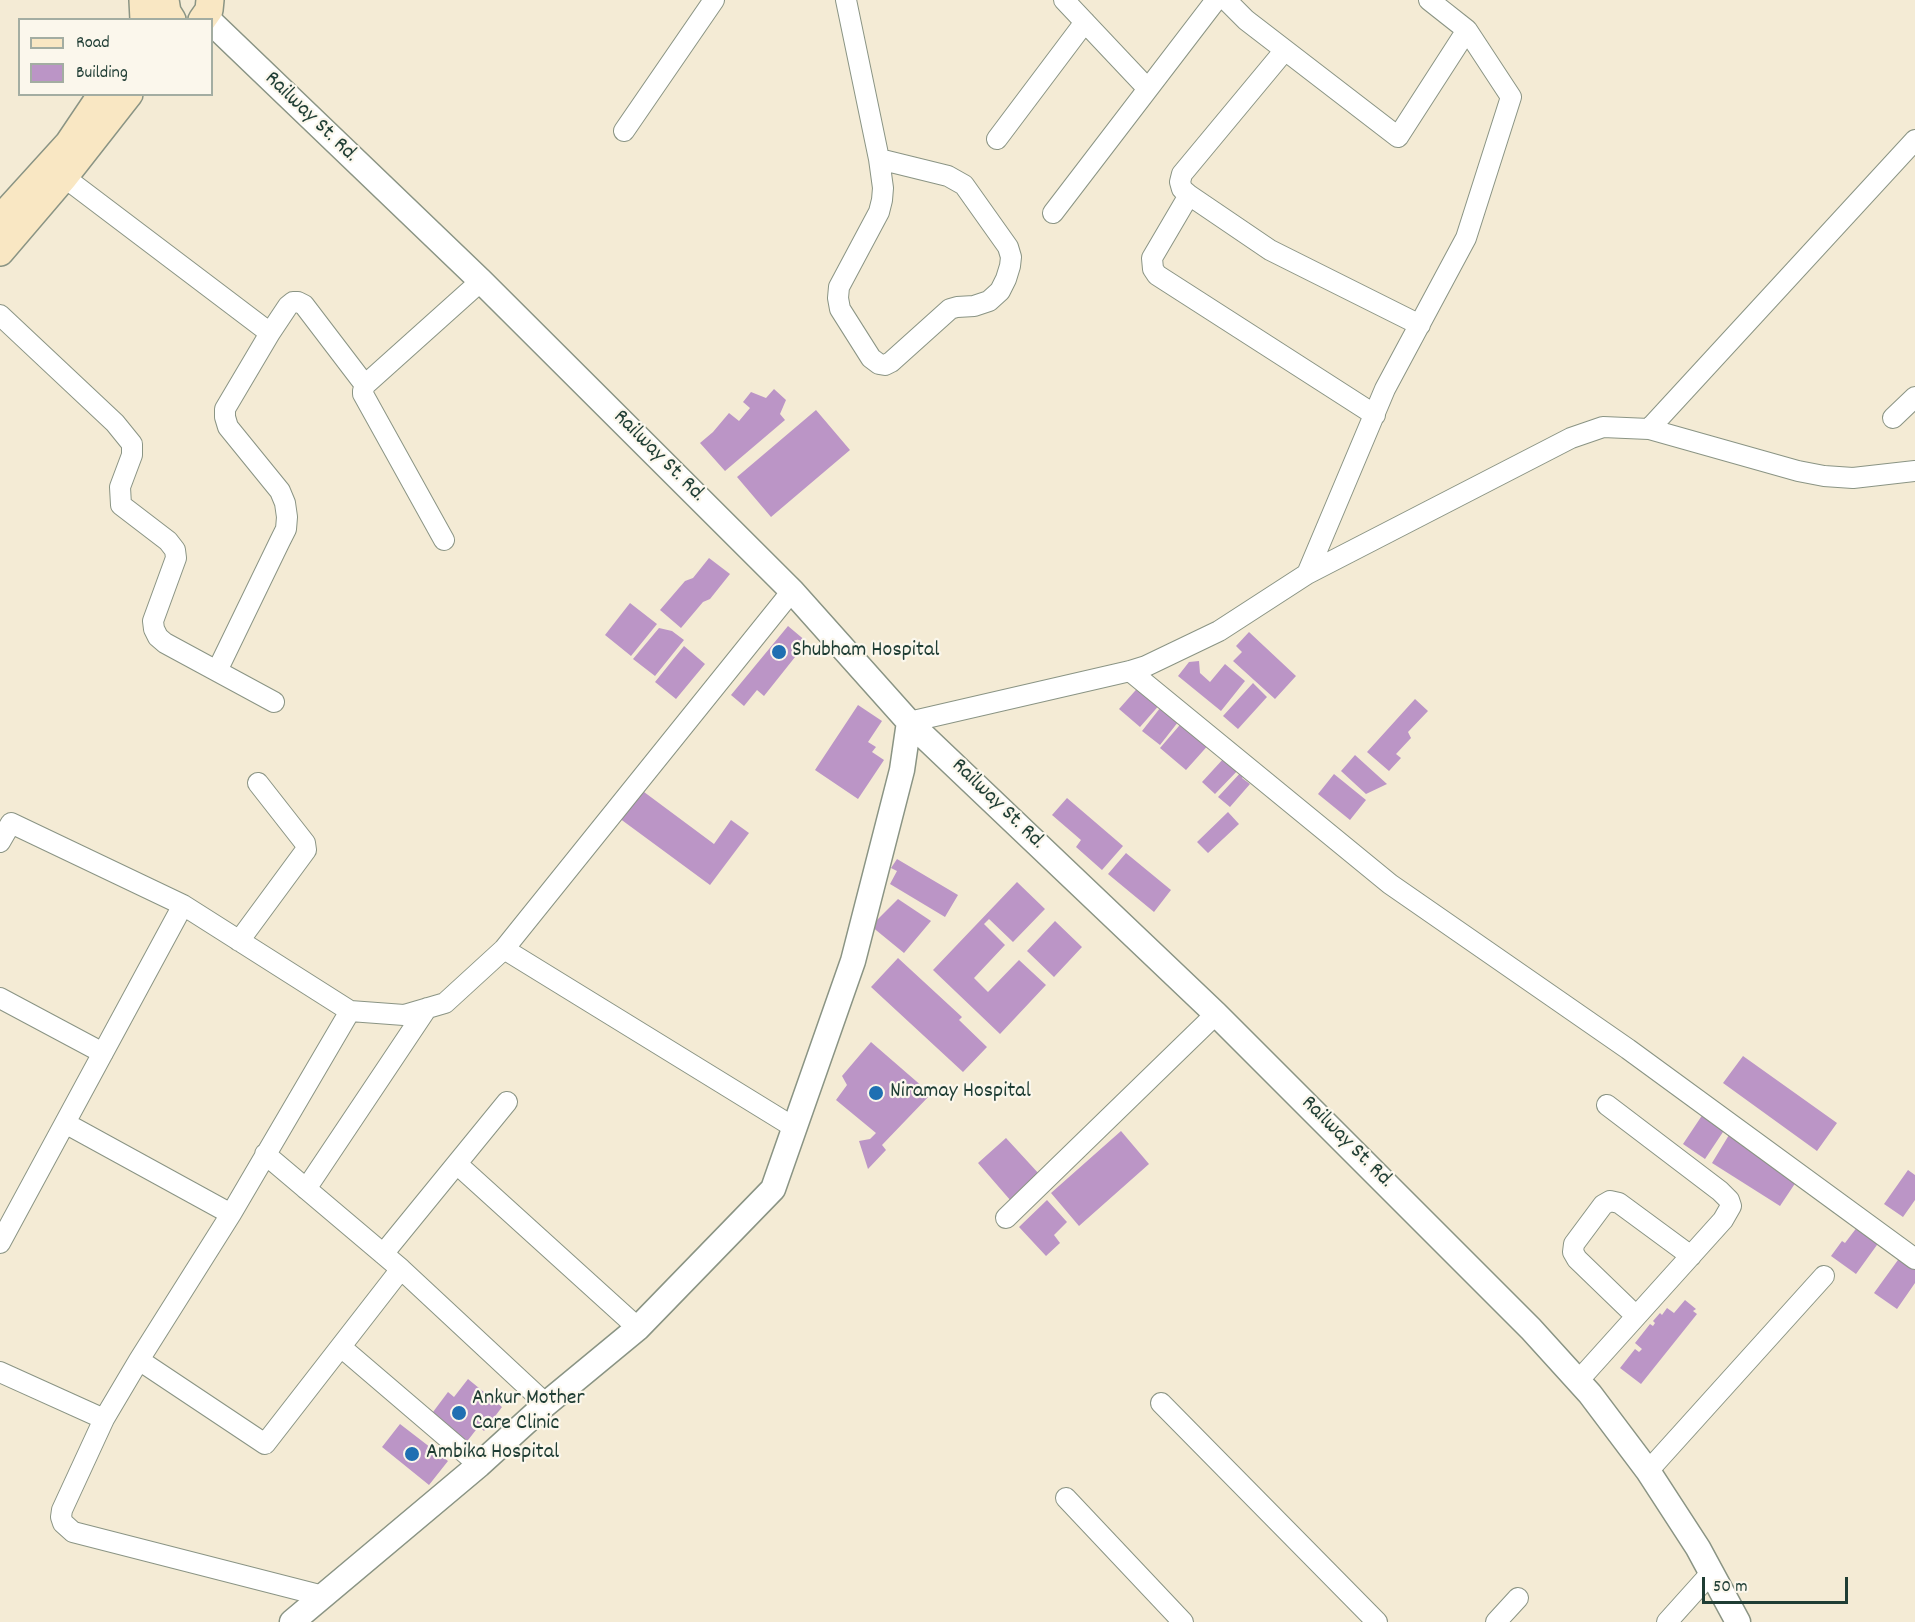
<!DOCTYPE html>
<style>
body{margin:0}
#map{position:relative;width:1915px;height:1622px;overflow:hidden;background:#f4ebd5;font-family:Dekko,sans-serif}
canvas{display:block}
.legend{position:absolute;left:18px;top:18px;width:195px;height:78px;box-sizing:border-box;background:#fbf7ec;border:2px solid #a3ada2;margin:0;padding:8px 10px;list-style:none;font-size:18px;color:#1f3d34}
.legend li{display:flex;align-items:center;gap:12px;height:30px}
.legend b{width:30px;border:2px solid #a3ada2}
.scale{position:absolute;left:1702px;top:1577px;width:146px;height:27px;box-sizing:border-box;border:3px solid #1f3d34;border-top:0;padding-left:8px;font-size:18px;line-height:21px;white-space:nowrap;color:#1f3d34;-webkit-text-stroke:4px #fbf7ec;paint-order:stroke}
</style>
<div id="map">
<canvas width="1915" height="1622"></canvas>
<ul class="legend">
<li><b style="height:8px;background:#f9e7c3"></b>Road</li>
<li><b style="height:16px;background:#bb95c6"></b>Building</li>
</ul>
<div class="scale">50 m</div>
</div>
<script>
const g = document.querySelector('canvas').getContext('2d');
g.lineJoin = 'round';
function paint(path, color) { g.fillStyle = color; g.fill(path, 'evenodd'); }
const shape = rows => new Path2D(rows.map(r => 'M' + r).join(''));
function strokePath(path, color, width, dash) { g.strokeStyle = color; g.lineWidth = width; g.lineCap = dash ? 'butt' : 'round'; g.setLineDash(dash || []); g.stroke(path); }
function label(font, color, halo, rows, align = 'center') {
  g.font = font + ' Dekko,sans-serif'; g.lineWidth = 4.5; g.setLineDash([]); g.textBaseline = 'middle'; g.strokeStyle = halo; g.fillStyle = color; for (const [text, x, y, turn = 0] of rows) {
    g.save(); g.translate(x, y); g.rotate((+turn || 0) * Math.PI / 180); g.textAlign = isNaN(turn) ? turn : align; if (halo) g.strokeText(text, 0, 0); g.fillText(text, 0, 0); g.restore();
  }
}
const building = shape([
 [774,389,786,400,780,414,785,420,725,471,700,443,713,432,729,413,739,421,750,408,743,402,751,392,766,398],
 [816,410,850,450,771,517,737,477],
 [709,558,730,574,710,599,703,602,681,628,660,610,685,581,693,578],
 [630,603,657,624,631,656,605,635],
 [788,626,807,642,764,696,757,690,744,706,731,695],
 [659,628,672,631,684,640,655,676,633,659],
 [1249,632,1296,676,1275,699,1233,661,1242,652,1236,646],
 [684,646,705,664,676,699,655,682],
 [1199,661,1200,673,1210,682,1225,664,1245,681,1221,711,1178,676,1189,662],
 [1142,683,1162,702,1140,727,1119,709],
 [1253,683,1267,697,1238,729,1223,716],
 [1415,699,1428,711,1408,732,1411,738,1396,754,1401,758,1389,771,1367,752],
 [1164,703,1182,717,1160,745,1142,731],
 [858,705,882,721,868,742,876,747,872,752,884,760,858,799,815,770],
 [1185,719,1211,742,1186,770,1160,748],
 [1355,755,1387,784,1366,794,1341,771],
 [1224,758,1241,767,1215,794,1202,782],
 [1243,770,1246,772,1242,778,1250,784,1230,807,1218,797],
 [1334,774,1366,800,1350,820,1318,794],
 [640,789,714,844,731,820,749,833,710,885,619,818],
 [1067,798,1123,846,1102,870,1076,847,1081,840,1052,815],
 [1228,812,1239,824,1208,853,1197,842],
 [1126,853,1171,890,1154,912,1108,874],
 [897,859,958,895,945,917,890,884,897,871,891,868],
 [1017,882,1045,909,1013,942,989,919,984,924,1005,945,974,978,988,992,1019,960,1046,985,1000,1034,933,970],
 [898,899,931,921,904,953,871,926],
 [1055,921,1082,947,1054,977,1027,951],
 [898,958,962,1017,959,1020,987,1047,963,1072,871,987],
 [871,1042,931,1094,882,1145,886,1150,868,1169,859,1141,870,1139,876,1133,836,1100,847,1085,842,1076],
 [1743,1056,1837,1123,1817,1151,1723,1083],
 [1705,1111,1727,1126,1705,1159,1683,1144],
 [1121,1131,1149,1164,1079,1226,1051,1193],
 [1729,1135,1798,1179,1780,1206,1712,1163],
 [1006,1138,1040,1175,1011,1201,978,1163],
 [1908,1170,1915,1175,1915,1200,1903,1217,1884,1204],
 [1047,1200,1067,1222,1054,1235,1060,1243,1046,1256,1019,1227],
 [1861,1222,1882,1238,1856,1274,1831,1256,1842,1241,1845,1243],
 [1903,1253,1915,1262,1915,1283,1897,1309,1874,1293],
 [1685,1300,1696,1309,1693,1311,1697,1314,1641,1384,1620,1368,1635,1349,1639,1352,1642,1349,1635,1343,1650,1324,1653,1326,1655,1323,1653,1321,1660,1313,1662,1315,1667,1308,1674,1313],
 [468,1379,502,1407,484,1431,479,1426,465,1444,430,1416,448,1392,454,1397],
 [400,1424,448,1461,429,1485,382,1447]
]);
const minor = shape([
 [846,0,879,159,883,188,882,200,879,212,839,287,838,298,840,309,871,358,879,364,885,365,891,362,950,309,957,307,974,306,989,301,1000,291,1006,279,1010,266,1011,257,1008,247,964,185,948,176,879,159],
 [1064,0,1148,89],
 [1226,0,1246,20,1398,137,1467,30,1429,0],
 [1285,50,1182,174,1180,182,1182,189,1189,195,1270,250,1420,325],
 [624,131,714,0],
 [997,139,1085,22],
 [64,177,270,333],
 [1189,195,1152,258,1153,269,1157,275,1375,415],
 [1053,213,1216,0],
 [0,315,115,423,132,444,132,455,120,487,121,505,168,541,175,550,176,558,153,621,154,629,158,637,165,643,274,702],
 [1893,418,1915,397],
 [1649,429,1915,140],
 [444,540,363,394,363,391,365,385,481,281],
 [1307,574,1385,389,1466,238,1511,97,1467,30],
 [217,671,280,541,286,529,287,517,285,503,280,491,228,427,225,417,225,409,270,333,288,306,293,302,298,302,304,305,365,385],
 [1130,671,1390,884,1628,1049,1915,1259],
 [909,722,1130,671,1146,666,1219,631,1307,574,1571,438,1603,427,1649,429,1798,471,1824,476,1853,478,1915,471],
 [0,842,11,823,183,905,350,1011,231,1214,139,1360,265,1444,401,1269],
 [239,941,306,850,305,843,258,783],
 [504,949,795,1128],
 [0,998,103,1053],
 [350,1011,404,1015,445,1003,504,949,792,591],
 [65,1123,231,1214],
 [265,1154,401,1269,546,1404],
 [457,1164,638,1328],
 [306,1189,427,1008],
 [1006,1218,1216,1014],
 [0,1243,183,905],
 [383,1254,507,1102],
 [1636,1316,1577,1259,1573,1252,1574,1244,1603,1205,1610,1201,1619,1203,1691,1256],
 [341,1347,479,1465],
 [139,1360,104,1419,62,1510,61,1517,63,1523,73,1532,323,1596],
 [0,1372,104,1419],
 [1578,1381,1723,1220,1731,1206,1729,1200,1720,1191,1607,1105],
 [1161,1403,1377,1622],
 [1648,1471,1824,1276],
 [1066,1498,1183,1622],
 [1496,1622,1518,1598],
 [1667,1622,1711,1573]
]);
const tertiary = shape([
 [212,23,481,281,792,591,909,722,1216,1014,1531,1329,1590,1394,1648,1471,1698,1548,1738,1622],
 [292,1622,479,1465,546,1404,638,1328,773,1189,853,961,902,770,909,722]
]);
const secondary = shape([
 [143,0,144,20],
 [165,0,167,12,172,20],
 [202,20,209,10,210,0],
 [0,219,69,143,102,94],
 [0,252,64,177,129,94]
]);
const markers = [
 [779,652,8,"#1f6fb2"],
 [876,1093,8,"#1f6fb2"],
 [459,1413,8,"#1f6fb2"],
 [412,1454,8,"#1f6fb2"]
];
const streetNames = [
 ["Railway St. Rd.",310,118,44],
 ["Railway St. Rd.",658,457,45],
 ["Railway St. Rd.",997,805,44],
 ["Railway St. Rd.",1346,1143,45]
];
const poiNames = [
 ["Shubham Hospital",792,652],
 ["Niramay Hospital",890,1093],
 ["Ankur Mother",472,1400],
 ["Care Clinic",472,1425],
 ["Ambika Hospital",426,1454]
];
paint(building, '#bb95c6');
strokePath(minor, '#8a9484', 22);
strokePath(tertiary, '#8a9484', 27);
strokePath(secondary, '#8a9484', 30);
strokePath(minor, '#fff', 20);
strokePath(tertiary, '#fff', 24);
strokePath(secondary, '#f9e7c3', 27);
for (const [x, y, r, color] of markers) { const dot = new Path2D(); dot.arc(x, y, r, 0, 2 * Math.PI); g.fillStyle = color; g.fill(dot); strokePath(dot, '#fbf7ec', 2); }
label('22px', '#1f3d34', '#fbf7ec', streetNames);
label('22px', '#1f3d34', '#fbf7ec', poiNames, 'left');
</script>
